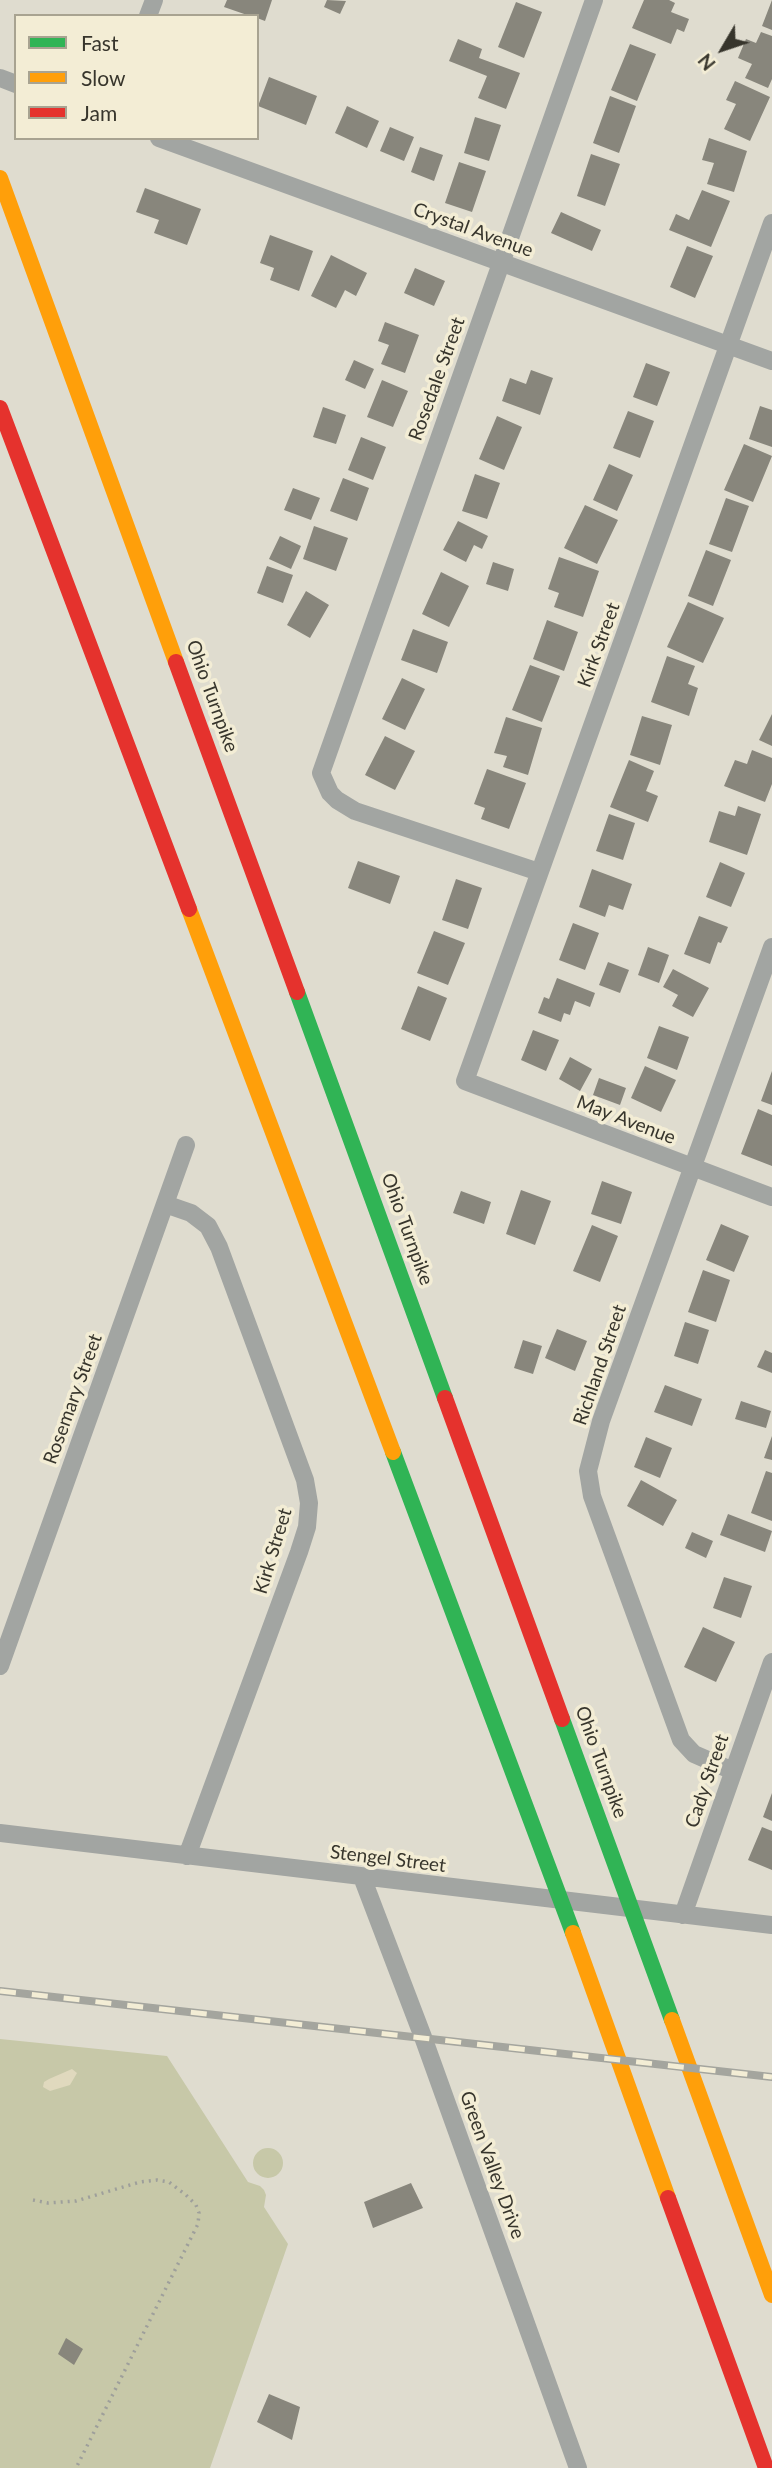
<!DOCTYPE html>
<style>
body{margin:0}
#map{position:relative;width:772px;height:2468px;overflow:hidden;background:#dfdccf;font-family:Lato,sans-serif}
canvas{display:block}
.legend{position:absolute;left:14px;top:14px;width:245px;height:126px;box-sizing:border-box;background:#f3edd5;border:2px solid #a8a391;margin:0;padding:9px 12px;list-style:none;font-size:21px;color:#37352c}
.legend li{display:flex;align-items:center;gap:14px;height:35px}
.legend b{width:35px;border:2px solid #a8a391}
.north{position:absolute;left:688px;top:14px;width:70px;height:70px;-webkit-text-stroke:5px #f3edd5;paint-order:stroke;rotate:231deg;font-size:19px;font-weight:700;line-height:28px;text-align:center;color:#37352c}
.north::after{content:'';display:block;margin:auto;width:24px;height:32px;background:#37352c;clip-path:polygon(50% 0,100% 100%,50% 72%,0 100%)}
</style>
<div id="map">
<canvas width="772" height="2468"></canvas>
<ul class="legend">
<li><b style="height:9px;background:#30b455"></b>Fast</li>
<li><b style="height:9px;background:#ff9f0a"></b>Slow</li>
<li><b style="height:9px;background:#e5322d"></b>Jam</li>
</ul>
<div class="north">N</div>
</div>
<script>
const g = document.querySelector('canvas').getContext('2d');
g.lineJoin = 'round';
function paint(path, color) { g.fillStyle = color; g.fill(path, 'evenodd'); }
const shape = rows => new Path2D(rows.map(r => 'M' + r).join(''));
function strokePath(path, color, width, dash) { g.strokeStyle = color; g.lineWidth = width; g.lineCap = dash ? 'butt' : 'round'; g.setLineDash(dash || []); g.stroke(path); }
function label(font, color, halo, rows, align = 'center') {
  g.font = font + ' Lato,sans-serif'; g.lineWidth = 7; g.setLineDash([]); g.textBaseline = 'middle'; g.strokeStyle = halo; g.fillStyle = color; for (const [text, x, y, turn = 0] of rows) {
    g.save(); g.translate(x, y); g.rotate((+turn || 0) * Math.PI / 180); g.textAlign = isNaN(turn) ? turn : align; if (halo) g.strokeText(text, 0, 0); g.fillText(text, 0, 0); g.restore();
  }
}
const green = shape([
 [0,2039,167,2056,248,2182,260,2186,264,2190,266,2195,264,2207,288,2244,210,2468,0,2468],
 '253 2163a15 15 0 1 1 30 0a15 15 0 1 1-30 0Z'
]);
const sand = shape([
 [72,2069,77,2073,70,2085,50,2091,43,2087,44,2082,49,2079]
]);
const building = shape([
 [227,0,272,0,265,21,257,18,257,16,250,16,224,7],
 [327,0,346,1,340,14,324,7],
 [644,0,669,0,675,3,671,12,689,19,684,32,677,29,671,44,632,28],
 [772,0,772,30,762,26],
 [516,2,542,12,524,58,498,47],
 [761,32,772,36,772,79,768,88,745,78,752,64,738,58,746,39,756,43],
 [458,39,482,49,479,58,520,73,506,109,478,98,487,76,449,61],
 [630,44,656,54,637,101,611,90],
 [269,77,317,96,306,125,258,106],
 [735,81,770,97,750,141,724,129,736,104,726,100],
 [610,96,636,106,619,153,593,143],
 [347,106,379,121,367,148,335,133],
 [475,117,501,125,489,161,464,153],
 [390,127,414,137,404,161,380,151],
 [709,138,747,151,734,192,707,184,714,163,702,160],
 [420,147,443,155,434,181,411,172],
 [591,154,620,164,605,206,577,196],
 [459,162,486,171,472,212,445,203],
 [145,188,201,209,187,245,154,233,159,220,136,212],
 [702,190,730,201,711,247,669,230,676,214,689,220],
 [561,212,601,230,592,251,551,233],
 [270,235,313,251,299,291,270,280,274,268,260,263],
 [687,246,713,256,695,298,670,287],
 [331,255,367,273,356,296,345,290,336,308,311,296],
 [415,268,445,281,434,306,404,293],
 [385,322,419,335,405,373,381,364,389,345,378,341],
 [354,360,374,369,365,389,345,380],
 [646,363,670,372,657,406,633,397],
 [531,370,553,378,540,415,502,401,510,378,526,384],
 [382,380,408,391,393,427,367,417],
 [760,406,772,410,772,447,749,439],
 [323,407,346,415,336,444,313,437],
 [628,411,654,421,640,458,613,448],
 [497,416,522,427,504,470,479,459],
 [361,437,386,447,373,480,348,470],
 [744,444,772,456,753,502,724,490],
 [609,464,633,475,617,511,593,500],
 [475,474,500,483,487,519,462,511],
 [343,478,369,488,357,521,330,511],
 [293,488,320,498,311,520,284,510],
 [726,498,749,506,732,552,709,544],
 [585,505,618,520,597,564,564,548],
 [458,521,488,536,482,549,474,545,466,562,443,550],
 [314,526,348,538,336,571,303,559],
 [280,536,301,546,291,569,269,559],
 [706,550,731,560,713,606,688,596],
 [559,557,599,571,583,617,554,607,559,593,548,589],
 [493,562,514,569,508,591,486,584],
 [267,566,293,575,283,603,257,593],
 [441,572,469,586,449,627,422,614],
 [306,591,329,605,310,638,287,625],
 [688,602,724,618,703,663,667,647],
 [547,620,578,632,564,671,533,659],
 [413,629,448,642,437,673,401,660],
 [667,656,695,666,688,684,698,688,689,716,651,702],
 [530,665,560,676,542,722,512,710],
 [402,678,425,689,405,730,382,719],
 [772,714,772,746,759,740],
 [642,716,672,725,660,765,630,755],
 [506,717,542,728,528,775,503,767,507,756,494,753],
 [385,736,415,751,395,790,365,775],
 [752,750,772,758,772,784,765,802,724,786,735,760,747,764],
 [629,760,654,771,646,791,658,796,648,822,610,807],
 [487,769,526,783,509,829,481,819,485,808,474,804],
 [738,806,761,814,747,855,709,842,719,811,735,816],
 [609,814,635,823,623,860,596,851],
 [358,861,400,876,390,904,348,888],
 [720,862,745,873,731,907,706,897],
 [592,869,632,884,623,910,609,905,605,917,579,907],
 [456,879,482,888,468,929,442,920],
 [699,916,728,927,721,943,718,942,710,964,684,954],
 [573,923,599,933,585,970,559,960],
 [434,931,465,943,448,985,417,973],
 [648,947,669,955,659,983,638,975],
 [608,962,629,970,620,993,599,985],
 [673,969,709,988,693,1017,672,1006,678,995,663,987],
 [557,978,595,993,590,1007,575,1001,570,1015,564,1013,561,1022,538,1013,544,997,549,999],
 [418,986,447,998,430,1041,401,1029],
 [659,1026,689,1037,677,1070,647,1058],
 [533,1030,559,1040,546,1071,521,1060],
 [570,1057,592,1069,580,1091,559,1079],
 [645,1066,676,1080,661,1112,631,1098],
 [772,1071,772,1105,761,1101],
 [599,1078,626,1088,620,1105,593,1095],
 [758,1109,772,1115,772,1166,741,1154],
 [602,1181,632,1192,621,1224,591,1214],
 [521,1190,551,1201,535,1245,506,1234],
 [461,1191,491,1202,484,1224,453,1213],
 [721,1224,749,1236,734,1272,706,1260],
 [592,1225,618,1236,600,1282,573,1271],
 [703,1270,730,1280,716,1322,688,1312],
 [685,1322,709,1330,698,1364,674,1356],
 [557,1329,587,1341,575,1371,545,1358],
 [523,1340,542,1346,533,1374,514,1368],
 [765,1350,772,1353,772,1373,757,1367],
 [665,1385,702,1399,692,1426,654,1412],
 [741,1401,771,1411,766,1428,735,1419],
 [772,1436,772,1460,764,1458],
 [646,1437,672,1448,660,1478,634,1467],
 [766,1471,772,1473,772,1521,751,1513],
 [641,1480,677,1500,663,1526,627,1506],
 [728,1514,772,1531,765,1552,720,1535],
 [692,1532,713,1541,706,1558,685,1548],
 [724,1577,752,1586,741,1618,713,1608],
 [703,1627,735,1642,716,1682,684,1667],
 [772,1793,772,1821,763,1817],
 [762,1827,772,1831,772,1870,748,1860],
 [411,2183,423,2208,373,2228,364,2202],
 [66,2338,83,2349,74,2365,58,2354],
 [269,2394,300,2407,292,2440,257,2422]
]);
const path = shape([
 [33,2200,48,2203,76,2201,140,2182,157,2180,169,2182,186,2195,196,2205,199,2213,198,2224,76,2468]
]);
const street = shape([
 [148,16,154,0],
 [0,78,16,84],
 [159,138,772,361],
 [772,223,465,1081,772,1197],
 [539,872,355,811,337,800,330,793,321,773,594,0],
 [165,1204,191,1213,208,1226,219,1247,305,1480,309,1503,307,1527,299,1552,187,1856],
 [0,1666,186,1145],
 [733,1771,694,1754,681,1740,592,1496,588,1471,601,1421,772,947],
 [0,1833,772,1925],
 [362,1877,423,2037,578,2468],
 [683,1915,772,1662]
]);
const fast = shape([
 [297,992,445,1398],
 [393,1452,573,1933],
 [562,1719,672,2020]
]);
const slow = shape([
 [0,178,176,662],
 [189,909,393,1452],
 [573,1933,668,2198],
 [672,2020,772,2295]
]);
const jam = shape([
 [0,408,189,909],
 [176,662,297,992],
 [445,1398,562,1719],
 [668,2198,766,2468]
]);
const rail = shape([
 [0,1991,772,2077]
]);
const streetNames = [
 ["Crystal Avenue",473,230,20],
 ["Rosedale Street",437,379,-70],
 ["Kirk Street",599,645,-70],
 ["Ohio Turnpike",212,696,70],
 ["May Avenue",626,1120,21],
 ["Ohio Turnpike",407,1229,70],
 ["Richland Street",600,1365,-71],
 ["Rosemary Street",73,1399,-70],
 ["Kirk Street",273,1551,-73],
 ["Ohio Turnpike",601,1762,70],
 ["Cady Street",707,1781,-71],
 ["Stengel Street",388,1859,7],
 ["Green Valley Drive",492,2165,70]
];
paint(green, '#c7c8a8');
paint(sand, '#e0d9be');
paint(building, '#88867c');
strokePath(path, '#9e9f9b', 3.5, [2, 5]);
strokePath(street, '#a2a5a2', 18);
strokePath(fast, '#30b455', 16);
strokePath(slow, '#ff9f0a', 16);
strokePath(jam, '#e5322d', 16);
strokePath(rail, '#a4a59e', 8);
strokePath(rail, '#f3edd5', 5, [16]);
label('19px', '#37352c', '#f3edd5', streetNames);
</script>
